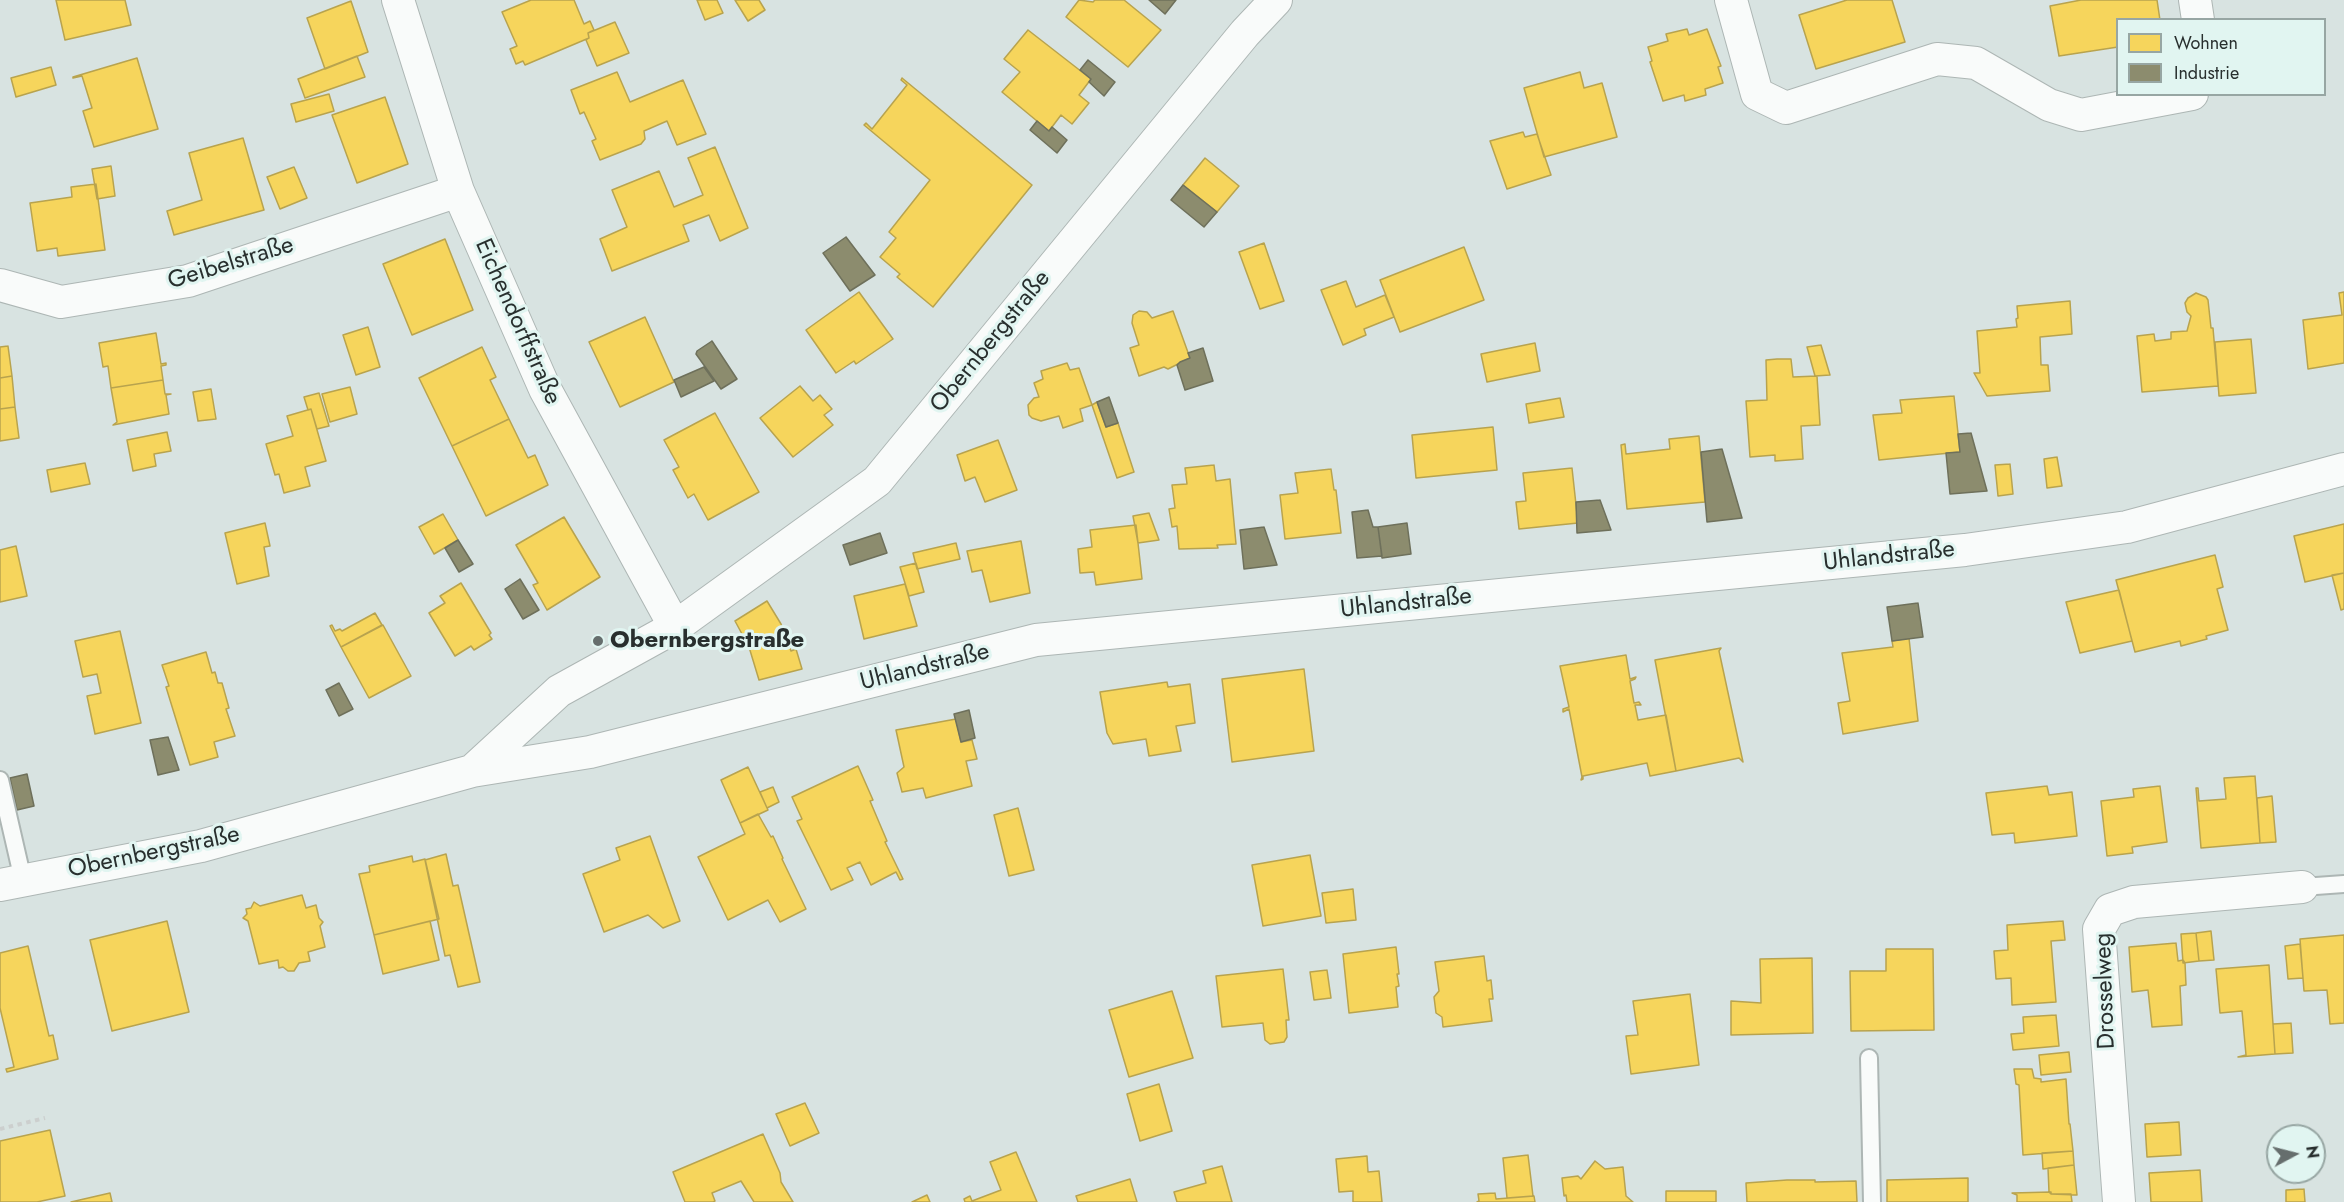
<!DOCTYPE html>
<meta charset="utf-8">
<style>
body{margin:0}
#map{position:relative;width:2344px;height:1202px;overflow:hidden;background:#d8e3e1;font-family:Jost,sans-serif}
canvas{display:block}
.legend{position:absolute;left:2116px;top:18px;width:210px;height:78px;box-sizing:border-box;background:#e1f5f1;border:2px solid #97a6a3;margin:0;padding:8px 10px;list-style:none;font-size:18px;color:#282f2e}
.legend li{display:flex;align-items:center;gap:12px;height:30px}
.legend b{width:30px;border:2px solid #97a6a3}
.north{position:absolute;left:2266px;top:1124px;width:60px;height:60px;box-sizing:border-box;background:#e1f5f1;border:2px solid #97a6a3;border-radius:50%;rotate:83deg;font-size:16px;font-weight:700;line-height:24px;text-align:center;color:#282f2e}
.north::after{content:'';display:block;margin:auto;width:21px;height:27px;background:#666e6d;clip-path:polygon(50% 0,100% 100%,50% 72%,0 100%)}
</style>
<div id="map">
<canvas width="2344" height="1202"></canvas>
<ul class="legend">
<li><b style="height:16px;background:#f6d55c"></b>Wohnen</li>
<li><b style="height:16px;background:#8c8c6e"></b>Industrie</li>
</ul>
<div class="north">N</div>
</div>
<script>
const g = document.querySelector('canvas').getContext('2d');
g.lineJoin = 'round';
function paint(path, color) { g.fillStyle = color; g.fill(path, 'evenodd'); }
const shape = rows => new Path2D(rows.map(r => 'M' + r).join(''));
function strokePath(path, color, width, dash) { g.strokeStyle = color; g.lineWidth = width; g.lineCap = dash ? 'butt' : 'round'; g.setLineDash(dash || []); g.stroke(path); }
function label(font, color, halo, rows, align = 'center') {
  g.font = font + ' Jost,sans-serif'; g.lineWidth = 6; g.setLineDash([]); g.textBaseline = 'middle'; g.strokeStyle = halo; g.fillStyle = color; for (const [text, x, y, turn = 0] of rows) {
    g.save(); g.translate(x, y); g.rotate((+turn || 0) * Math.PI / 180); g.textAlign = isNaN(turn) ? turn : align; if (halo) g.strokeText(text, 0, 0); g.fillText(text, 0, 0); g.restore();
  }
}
const homes = shape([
 [56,0,125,0,131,25,65,40,56,0],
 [531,0,574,0,584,24,590,21,594,30,588,33,589,38,525,65,523,61,516,64,510,49,517,46,502,12,531,0],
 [697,0,717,0,723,13,705,20,697,0],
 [735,0,759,0,765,10,748,21,735,0],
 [1079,0,1093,2,1095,0,1124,0,1161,30,1128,67,1066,17,1079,0],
 [1847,0,1892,0,1905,42,1816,69,1799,15,1847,0],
 [2081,0,2157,0,2160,20,2118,20,2118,47,2059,56,2050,6,2081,0],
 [351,1,368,52,325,69,307,18,351,1],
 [615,22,629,53,597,66,586,40,589,38,588,33,615,22],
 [1687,29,1689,35,1707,29,1721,66,1718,67,1723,83,1705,89,1706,95,1685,101,1684,95,1663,101,1650,62,1652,61,1648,47,1668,41,1666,34,1687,29],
 [1028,30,1091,79,1079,95,1089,103,1072,124,1061,115,1049,131,1002,92,1020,72,1004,59,1028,30],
 [357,56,365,77,305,98,298,79,357,56],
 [137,58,158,129,94,147,83,111,92,108,82,76,73,78,73,77,137,58],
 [51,67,56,85,16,97,11,78,51,67],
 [617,72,630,102,683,80,706,134,677,145,667,121,644,131,645,139,641,144,600,160,592,141,596,139,584,112,580,114,571,90,617,72],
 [1580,72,1584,88,1602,83,1617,137,1544,157,1524,88,1580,72],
 [902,78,1032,185,933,307,897,277,900,274,880,257,896,238,889,232,930,180,864,125,866,123,872,129,907,85,901,80,902,78],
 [329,94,334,111,296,122,291,104,329,94],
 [385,97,408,164,357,183,332,115,385,97],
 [1523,132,1525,137,1537,134,1551,175,1507,189,1490,141,1523,132],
 [243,138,264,210,174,235,167,211,202,200,189,153,243,138],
 [715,147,748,228,720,241,709,215,683,225,689,241,612,271,600,239,627,227,612,190,659,171,674,207,703,195,688,158,715,147],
 [1205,158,1239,186,1217,212,1183,185,1205,158],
 [111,166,115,196,97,199,92,169,111,166],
 [294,167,307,198,280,209,267,177,294,167],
 [96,184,105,250,58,256,57,248,37,251,30,203,72,197,71,187,96,184],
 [445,239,473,310,412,335,383,264,445,239],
 [1264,243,1284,301,1260,309,1239,252,1264,243],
 [1464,247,1484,300,1400,332,1380,280,1464,247],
 [1346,281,1356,307,1385,295,1394,317,1364,329,1366,335,1343,345,1321,290,1346,281],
 [859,292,893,339,856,364,854,361,836,373,806,330,859,292],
 [2344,292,2344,363,2308,369,2303,320,2342,315,2339,293,2344,292],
 [2196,293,2206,297,2208,300,2211,328,2213,328,2218,386,2142,392,2137,336,2154,334,2155,341,2171,339,2171,332,2187,331,2191,316,2187,312,2185,303,2188,298,2196,293],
 [2070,301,2072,334,2040,337,2041,365,2048,365,2050,391,1987,396,1974,373,1980,373,1977,331,2017,327,2016,319,2018,318,2017,306,2070,301],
 [1139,311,1147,312,1152,318,1173,311,1190,358,1168,369,1164,367,1139,376,1130,348,1139,345,1132,323,1133,315,1139,311],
 [645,317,674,382,620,407,589,342,645,317],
 [368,327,380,367,356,375,343,335,368,327],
 [156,333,161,364,166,363,166,365,161,366,163,380,111,388,108,366,103,367,99,343,156,333],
 [2251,339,2256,393,2219,396,2215,342,2251,339],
 [1535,343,1540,371,1487,382,1481,354,1535,343],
 [1821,345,1830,375,1815,376,1807,347,1821,345],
 [8,346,12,376,0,378,0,347,8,346],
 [482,347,496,377,490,380,509,419,452,446,419,378,482,347],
 [1777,359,1791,359,1793,377,1817,376,1820,425,1801,426,1803,459,1775,461,1775,455,1750,457,1746,401,1767,400,1766,360,1777,359],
 [1067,363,1070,370,1079,368,1092,405,1080,409,1083,421,1063,428,1059,416,1041,421,1032,418,1029,415,1028,405,1034,398,1039,397,1034,383,1043,379,1041,371,1067,363],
 [12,376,15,407,0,409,0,378,12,376],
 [163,380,165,394,171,394,166,395,169,414,113,425,117,422,111,388,163,380],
 [800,386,813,401,820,395,832,409,824,415,833,425,793,457,760,418,800,386],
 [350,387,357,414,330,422,322,394,350,387],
 [211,389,216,419,198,421,193,392,211,389],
 [319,393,329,426,317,429,311,409,308,410,304,397,319,393],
 [1954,396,1960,452,1879,460,1873,415,1902,413,1900,400,1954,396],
 [1560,398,1564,417,1529,423,1526,404,1560,398],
 [1097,402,1106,427,1118,423,1134,472,1117,478,1092,405,1097,402],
 [15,407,19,438,0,441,0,409,15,407],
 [311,409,326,461,305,467,310,486,284,493,279,474,275,475,266,444,293,436,287,416,311,409],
 [715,413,759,492,708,520,694,494,688,498,673,470,679,467,664,440,715,413],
 [509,419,528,458,535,455,548,485,486,516,452,446,509,419],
 [1493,427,1497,470,1416,478,1412,435,1493,427],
 [167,432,171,451,154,454,156,466,133,471,127,440,167,432],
 [1699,436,1705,502,1627,509,1621,445,1625,444,1626,454,1670,449,1669,439,1699,436],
 [998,440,1017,490,985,502,975,477,965,481,957,455,998,440],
 [2057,457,2062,486,2047,488,2044,459,2057,457],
 [85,463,90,484,51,492,47,470,85,463],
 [2010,464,2013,494,1998,496,1995,465,2010,464],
 [1214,465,1216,481,1230,479,1236,544,1217,545,1218,548,1179,549,1177,526,1172,527,1169,509,1175,508,1172,485,1187,484,1185,468,1214,465],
 [1572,468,1578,523,1519,529,1516,502,1526,501,1523,473,1572,468],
 [1331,469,1334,490,1336,490,1341,533,1285,539,1280,495,1298,493,1295,473,1331,469],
 [1149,513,1159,540,1138,543,1133,516,1149,513],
 [443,514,458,540,434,554,419,527,443,514],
 [564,517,600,577,547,610,533,585,538,583,516,545,564,517],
 [265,523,270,546,264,547,269,576,237,584,225,533,265,523],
 [2344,524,2344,573,2305,582,2294,536,2344,524],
 [1136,525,1142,579,1096,585,1094,572,1080,573,1078,549,1092,547,1090,530,1136,525],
 [1021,541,1030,593,990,602,982,570,972,572,967,551,1021,541],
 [956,543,960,559,917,569,913,553,956,543],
 [16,546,27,596,0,602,0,550,16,546],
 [2215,555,2223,587,2217,589,2228,630,2206,636,2207,639,2181,646,2180,641,2135,652,2116,580,2215,555],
 [916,563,924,592,909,596,900,567,916,563],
 [2344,573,2344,609,2341,610,2332,575,2344,573],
 [461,583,491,633,489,635,492,639,474,650,471,646,455,656,429,613,445,603,440,596,461,583],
 [905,584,917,626,864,639,854,596,905,584],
 [2119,590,2132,641,2080,653,2066,602,2119,590],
 [767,601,781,624,791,651,796,649,802,669,759,680,749,647,735,621,767,601],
 [375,613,382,625,341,647,330,626,332,625,335,631,340,629,342,631,375,613],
 [383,625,411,676,369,698,341,647,383,625],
 [120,631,141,723,95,734,87,696,101,693,97,674,83,677,75,641,120,631],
 [1909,638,1918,721,1843,734,1838,703,1850,701,1842,653,1893,647,1892,641,1909,638],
 [1721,648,1719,651,1743,762,1739,758,1676,771,1655,660,1721,648],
 [206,652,212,673,215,672,218,683,222,683,229,708,226,709,235,736,214,742,218,757,190,765,166,687,169,686,162,665,206,652],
 [1626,655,1630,679,1636,677,1635,679,1630,681,1634,703,1639,702,1641,705,1635,705,1638,720,1666,715,1676,771,1650,776,1647,763,1583,776,1583,779,1581,780,1582,777,1569,709,1563,712,1563,709,1569,707,1560,666,1626,655],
 [1304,669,1314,751,1232,762,1222,679,1304,669],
 [1167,682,1168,687,1190,684,1195,723,1176,726,1181,751,1149,756,1146,739,1113,744,1107,733,1100,692,1167,682],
 [956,719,961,742,972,740,977,759,966,761,972,786,926,798,923,788,902,792,897,773,904,767,896,730,956,719],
 [858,766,873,800,870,801,887,841,885,842,903,879,900,880,896,872,871,885,860,862,847,868,853,880,831,890,797,821,802,819,792,797,858,766],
 [748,767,768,810,740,823,721,780,748,767],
 [2255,776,2260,843,2201,848,2196,788,2198,788,2199,801,2226,799,2224,778,2255,776],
 [2047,786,2049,795,2072,792,2077,836,2015,843,2014,833,1992,835,1986,793,2047,786],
 [2160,786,2167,842,2132,847,2133,853,2107,856,2101,801,2134,797,2133,789,2160,786],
 [773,787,779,802,767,808,760,792,773,787],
 [2272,796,2276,842,2260,843,2257,798,2272,796],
 [1018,808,1034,870,1009,876,994,815,1018,808],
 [758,814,771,837,773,836,783,858,782,859,806,909,780,922,768,900,728,920,698,857,745,834,740,823,758,814],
 [650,836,680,921,663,928,648,915,604,932,583,874,620,860,616,848,650,836],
 [446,854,453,886,458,885,480,982,458,987,450,955,445,956,425,860,446,854],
 [1310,855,1321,916,1263,926,1252,865,1310,855],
 [412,856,413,862,425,859,439,919,374,935,359,874,370,872,369,866,412,856],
 [1353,889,1356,920,1326,923,1322,893,1353,889],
 [302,895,306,908,316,905,319,918,323,922,320,926,325,947,308,952,310,961,299,963,294,971,288,971,283,967,279,968,278,960,259,964,248,921,243,918,247,914,246,909,251,908,254,902,260,906,302,895],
 [167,921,189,1012,112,1031,90,940,167,921],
 [430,921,439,960,383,974,374,935,430,921],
 [2063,921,2065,940,2051,941,2056,1002,2012,1005,2011,978,1996,979,1994,951,2008,950,2007,925,2063,921],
 [2211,931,2214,960,2199,961,2196,933,2211,931],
 [2196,933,2199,961,2183,963,2181,934,2196,933],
 [2344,935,2344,1023,2330,1024,2327,990,2304,991,2300,939,2344,935],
 [2176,943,2178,961,2183,960,2185,963,2186,985,2180,986,2182,1025,2152,1027,2148,990,2132,992,2129,947,2176,943],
 [2300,944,2303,978,2288,979,2285,946,2300,944],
 [28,946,49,1036,53,1035,58,1059,7,1072,6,1069,14,1067,0,1008,0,953,28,946],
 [1396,947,1399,974,1397,974,1399,986,1396,987,1398,1007,1349,1013,1343,954,1396,947],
 [1886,949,1933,949,1934,1030,1851,1031,1850,971,1886,971,1886,949],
 [1484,956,1487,981,1491,980,1493,999,1489,999,1492,1021,1443,1027,1442,1017,1436,1013,1434,997,1439,991,1435,962,1484,956],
 [1812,958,1813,1033,1731,1035,1731,1001,1761,1003,1760,959,1812,958],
 [2269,965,2275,1054,2238,1057,2246,1055,2242,1011,2220,1013,2216,969,2269,965],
 [1283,969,1289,1020,1286,1020,1287,1037,1284,1042,1270,1044,1265,1040,1263,1023,1222,1027,1216,976,1283,969],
 [1327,970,1331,998,1314,1000,1310,972,1327,970],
 [1172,991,1193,1058,1129,1077,1109,1010,1172,991],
 [1690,994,1699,1065,1631,1074,1626,1036,1638,1035,1633,1001,1690,994],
 [2056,1015,2059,1046,2013,1050,2011,1034,2024,1033,2023,1017,2056,1015],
 [2291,1023,2293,1053,2275,1054,2273,1024,2291,1023],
 [2069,1052,2071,1072,2041,1075,2039,1055,2069,1052],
 [2014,1069,2032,1069,2034,1078,2041,1079,2041,1082,2066,1079,2069,1124,2070,1124,2073,1151,2023,1155,2019,1085,2016,1084,2014,1069],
 [1159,1084,1172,1131,1140,1141,1127,1094,1159,1084],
 [805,1103,819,1133,790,1146,776,1114,805,1103],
 [2179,1122,2181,1155,2147,1157,2145,1124,2179,1122],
 [50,1130,65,1196,37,1202,0,1202,0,1141,50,1130],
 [763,1134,780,1173,781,1182,793,1202,754,1202,741,1181,712,1193,715,1201,713,1202,685,1202,673,1172,763,1134],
 [2073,1151,2074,1165,2043,1169,2042,1153,2073,1151],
 [1016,1152,1037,1202,965,1202,964,1199,970,1196,972,1201,1001,1190,990,1162,1016,1152],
 [1528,1155,1533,1196,1507,1198,1503,1158,1528,1155],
 [1367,1156,1368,1172,1379,1171,1382,1202,1353,1202,1353,1191,1339,1192,1336,1159,1367,1156],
 [1595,1161,1605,1169,1623,1167,1626,1196,1633,1202,1567,1202,1566,1195,1564,1196,1562,1178,1578,1176,1581,1179,1595,1161],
 [2074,1165,2077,1195,2051,1194,2049,1192,2048,1168,2074,1165],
 [1222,1166,1232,1202,1177,1202,1174,1192,1206,1183,1203,1171,1222,1166],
 [2200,1170,2202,1202,2151,1202,2149,1173,2200,1170],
 [1968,1178,1968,1202,1887,1202,1887,1180,1968,1178],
 [1130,1179,1137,1202,1078,1202,1076,1196,1130,1179],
 [1787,1180,1815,1180,1815,1182,1856,1181,1857,1202,1747,1202,1746,1183,1787,1180],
 [2304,1189,2305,1202,2286,1202,2286,1190,2304,1189],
 [1666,1191,1716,1191,1716,1202,1666,1202,1666,1191],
 [2051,1192,2051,1194,2071,1194,2072,1202,2017,1202,2017,1195,2012,1193,2051,1192],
 [110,1193,112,1202,71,1202,110,1193],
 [1495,1193,1496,1199,1534,1196,1535,1202,1477,1202,1479,1201,1478,1194,1495,1193],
 [927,1195,930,1202,912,1202,927,1195]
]);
const industry = shape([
 [1149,0,1176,0,1165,14,1149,0],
 [1088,60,1115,82,1104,96,1089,82,1091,79,1080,70,1088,60],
 [1037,121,1049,131,1052,127,1067,140,1057,153,1030,130,1037,121],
 [1183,185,1217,212,1204,227,1171,200,1183,185],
 [846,237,875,275,850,291,823,253,846,237],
 [712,341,737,379,721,389,696,354,697,351,712,341],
 [1203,348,1213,381,1185,390,1177,365,1180,362,1190,358,1188,353,1203,348],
 [704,367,714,381,681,397,674,380,704,367],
 [1109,397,1118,423,1106,427,1097,402,1109,397],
 [1971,433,1987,491,1950,494,1946,453,1960,452,1958,434,1971,433],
 [1722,449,1742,518,1707,522,1701,452,1722,449],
 [1600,500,1611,530,1577,533,1576,502,1600,500],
 [1368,510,1373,527,1378,527,1382,556,1357,558,1352,512,1368,510],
 [1407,523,1411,554,1382,558,1378,527,1407,523],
 [1264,527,1277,565,1244,569,1240,530,1264,527],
 [880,533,887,553,850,565,843,545,880,533],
 [458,540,473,564,459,572,445,548,458,540],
 [520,579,539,610,523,619,505,589,520,579],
 [1918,603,1923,637,1892,641,1887,607,1918,603],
 [339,683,353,709,339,716,326,690,339,683],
 [969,710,975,738,961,742,954,714,969,710],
 [168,737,179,770,158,775,150,740,168,737],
 [27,774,34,806,17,810,10,778,27,774]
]);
const path = shape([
 [0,1129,45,1118]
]);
const lane = shape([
 [0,780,23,880],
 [2302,887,2344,884],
 [1869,1058,1872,1202]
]);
const street = shape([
 [398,0,458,191,545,389,675,627],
 [1731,0,1757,94,1786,108,1937,59,1976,63,2049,105,2081,115,2192,94],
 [2195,0,2198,20],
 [0,285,61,302,188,281,458,191],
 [472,771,590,752,1036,640,1965,550,2127,527,2344,469],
 [0,885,201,846,472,771,559,691,675,627,877,481,1245,33,1276,0],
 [2119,1202,2099,929,2110,910,2134,902,2302,887]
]);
const markers = [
 [598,641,6,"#666e6d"]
];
const streetNames = [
 ["Geibelstraße",231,264,-17],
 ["Eichendorffstraße",517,322,66],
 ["Obernbergstraße",991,342,-51],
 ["Uhlandstraße",1889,557,-6],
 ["Uhlandstraße",1406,604,-6],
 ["Uhlandstraße",925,668,-14],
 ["Obernbergstraße",154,853,-12],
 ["Drosselweg",2106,991,-92]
];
const poiNames = [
 ["Obernbergstraße",610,641]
];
paint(homes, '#f6d55c');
strokePath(homes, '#b8a34e', 1.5);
paint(industry, '#8c8c6e');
strokePath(industry, '#6e705b', 1.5);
strokePath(lane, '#adb6b4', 20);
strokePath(street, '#adb6b4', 34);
strokePath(path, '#cccfce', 4, [4.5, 4.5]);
strokePath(lane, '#f9fbfa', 16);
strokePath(street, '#f9fbfa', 32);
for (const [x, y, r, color] of markers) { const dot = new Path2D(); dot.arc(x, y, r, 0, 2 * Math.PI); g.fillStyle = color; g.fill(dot); strokePath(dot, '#e1f5f1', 2); }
label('24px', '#282f2e', '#e1f5f1', streetNames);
label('bold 24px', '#282f2e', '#e1f5f1', poiNames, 'left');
</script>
